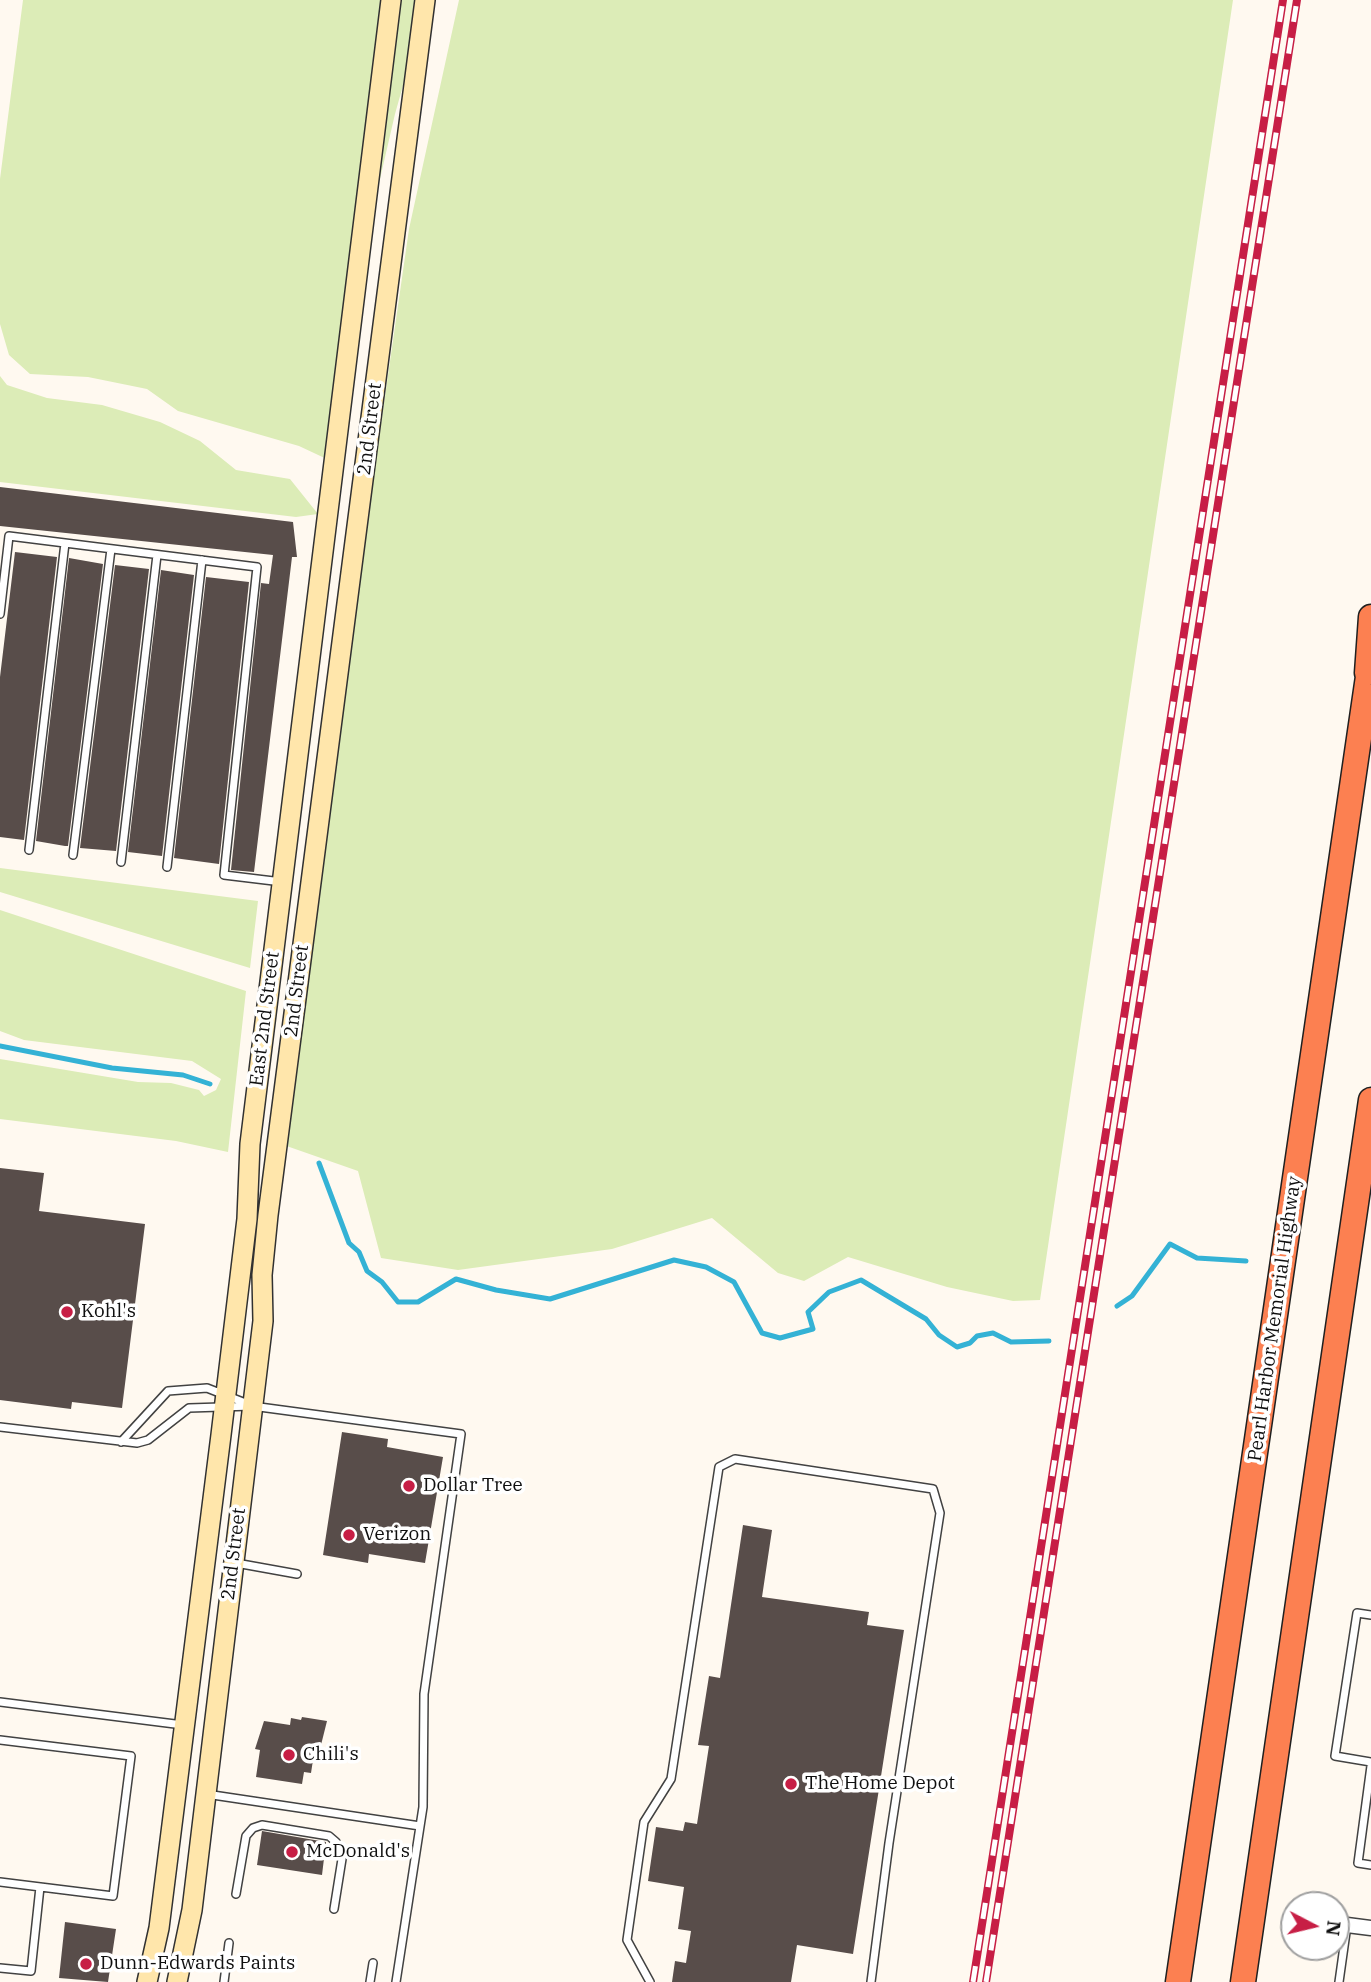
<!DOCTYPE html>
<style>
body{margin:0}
#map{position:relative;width:1371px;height:1982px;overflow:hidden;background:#fff9f0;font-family:"IBM Plex Serif",serif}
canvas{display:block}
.north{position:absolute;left:1280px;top:1891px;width:70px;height:70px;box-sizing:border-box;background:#fff;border:2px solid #9f9f9f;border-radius:50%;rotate:97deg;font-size:19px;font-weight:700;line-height:28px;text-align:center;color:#0f0f0f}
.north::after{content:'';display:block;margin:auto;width:24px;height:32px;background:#c71e45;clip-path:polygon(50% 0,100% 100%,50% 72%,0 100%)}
</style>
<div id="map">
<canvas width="1371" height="1982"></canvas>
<div class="north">N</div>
</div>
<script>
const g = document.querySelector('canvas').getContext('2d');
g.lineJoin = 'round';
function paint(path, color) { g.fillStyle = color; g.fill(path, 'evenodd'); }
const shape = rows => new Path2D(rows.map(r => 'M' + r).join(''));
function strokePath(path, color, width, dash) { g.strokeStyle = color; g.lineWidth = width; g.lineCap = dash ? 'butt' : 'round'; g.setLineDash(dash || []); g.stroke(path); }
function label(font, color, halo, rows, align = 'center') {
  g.font = font + ' "IBM Plex Serif",serif'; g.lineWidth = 7; g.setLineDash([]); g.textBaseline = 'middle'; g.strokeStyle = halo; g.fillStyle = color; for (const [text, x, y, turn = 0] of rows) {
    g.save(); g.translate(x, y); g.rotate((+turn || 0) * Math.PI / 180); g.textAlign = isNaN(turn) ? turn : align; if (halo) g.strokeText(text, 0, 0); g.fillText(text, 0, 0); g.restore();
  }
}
const green = shape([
 [23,0,427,0,395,114,364,248,331,461,299,446,178,411,147,389,88,377,30,374,9,355,0,324,0,179],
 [459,0,1233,0,1040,1300,1013,1301,947,1287,848,1257,804,1281,778,1273,712,1218,612,1249,458,1270,381,1258,358,1171,278,1143,354,565,377,452,409,229],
 [0,376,7,385,47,398,102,405,160,422,200,441,236,470,290,479,318,514,296,517,0,482],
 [0,868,258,901,250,968,0,892],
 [0,910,246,991,228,1152,176,1141,0,1119,0,1059,138,1082,171,1083,199,1090,204,1096,216,1090,221,1079,192,1061,24,1040,0,1031]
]);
const stream = shape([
 [0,1046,112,1068,183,1075,210,1084],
 [319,1163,349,1243,359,1252,367,1271,382,1282,398,1302,418,1302,456,1279,496,1290,550,1299,674,1260,706,1267,734,1282,762,1333,780,1338,813,1329,808,1312,829,1292,861,1280,926,1319,939,1335,957,1347,970,1343,977,1336,993,1333,1011,1342,1049,1341],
 [1117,1306,1132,1296,1170,1244,1197,1258,1246,1261]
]);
const building = shape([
 [0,487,293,522,297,557,292,557,254,872,231,870,261,583,269,584,273,555,0,526],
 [15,552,57,557,24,840,0,837,0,677],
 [69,558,103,564,68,846,65,846,36,841],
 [115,565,149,569,116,851,80,848],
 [161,570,194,575,162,856,128,852],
 [206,577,249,582,219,864,174,858],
 [0,1168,44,1173,39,1211,145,1224,122,1408,72,1402,71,1409,0,1400],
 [342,1432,388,1439,387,1447,443,1457,425,1563,369,1554,368,1563,323,1555],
 [743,1525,772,1530,762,1597,869,1612,867,1625,904,1630,853,1954,797,1945,791,1982,672,1982,675,1961,686,1963,691,1931,678,1929,684,1887,648,1881,656,1827,683,1831,685,1822,697,1824,709,1746,698,1745,709,1676,720,1678],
 [302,1717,327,1721,317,1761,313,1760,311,1773,304,1772,302,1784,256,1777,260,1750,255,1749,264,1721,290,1725,291,1718,301,1720],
 [262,1831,326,1842,322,1875,257,1865],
 [65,1922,116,1929,108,1982,59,1978]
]);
const lane = shape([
 [0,614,9,536,257,567,224,875,282,882],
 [29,850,65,543],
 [73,855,111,549],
 [121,862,157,555],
 [167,867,202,560],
 [0,1427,137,1443,148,1440,189,1408,252,1406,461,1434,424,1694,423,1807,396,1982],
 [121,1442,168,1391,207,1388,248,1404],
 [236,1563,297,1574],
 [1371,1615,1357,1613,1335,1756,1371,1762],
 [0,1702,183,1725],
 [0,1740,131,1756,113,1896,0,1882],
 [1371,1766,1358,1863,1371,1865],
 [206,1794,420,1826],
 [236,1894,246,1836,253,1828,262,1825,329,1836,336,1842,342,1859,334,1909],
 [0,1968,31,1971,40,1887],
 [224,1982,229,1943],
 [370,1982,373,1963],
 [650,1982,627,1940,644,1822,671,1779,719,1467,735,1459,933,1489,940,1513,889,1843,871,1982],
 [1339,1982,1347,1925]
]);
const street = shape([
 [1347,1925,1371,1928]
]);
const secondary = shape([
 [147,1982,159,1928,221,1435,247,1219,250,1144,391,0],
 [177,1982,192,1910,263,1321,262,1275,268,1215,425,0]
]);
const highway = shape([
 [1367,673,1371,617],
 [1178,1982,1371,656],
 [1243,1982,1371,1100]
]);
const rail = shape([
 [973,1982,1283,0],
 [986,1982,1297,0]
]);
const markers = [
 [67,1312,7,"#c71e45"],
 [409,1486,7,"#c71e45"],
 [349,1535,7,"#c71e45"],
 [289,1755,7,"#c71e45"],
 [791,1784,7,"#c71e45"],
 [292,1852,7,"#c71e45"],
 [86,1964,7,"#c71e45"]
];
const streetNames = [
 ["2nd Street",370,429,-83],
 ["2nd Street",297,991,-83],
 ["East 2nd Street",265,1019,-83],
 ["Pearl Harbor Memorial Highway",1275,1319,-82],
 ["2nd Street",234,1554,-83]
];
const poiNames = [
 ["Kohl's",81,1312],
 ["Dollar Tree",423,1486],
 ["Verizon",363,1535],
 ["Chili's",303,1755],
 ["The Home Depot",805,1784],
 ["McDonald's",306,1852],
 ["Dunn-Edwards Paints",100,1964]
];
paint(green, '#dcecb7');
strokePath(stream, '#34b2d5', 5);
paint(building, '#584d4a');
strokePath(lane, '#424242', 10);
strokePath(street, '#424242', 17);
strokePath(secondary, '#313131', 22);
strokePath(highway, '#202020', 27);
strokePath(lane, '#fff', 7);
strokePath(street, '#fff', 14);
strokePath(secondary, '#ffe6ab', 19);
strokePath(highway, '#fc8051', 24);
strokePath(rail, '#c71e45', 8);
strokePath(rail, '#fff', 5, [16]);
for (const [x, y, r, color] of markers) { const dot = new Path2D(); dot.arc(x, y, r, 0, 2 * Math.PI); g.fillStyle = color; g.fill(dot); strokePath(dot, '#fff', 2.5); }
label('19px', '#0f0f0f', '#fff', streetNames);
label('19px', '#0f0f0f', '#fff', poiNames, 'left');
</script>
